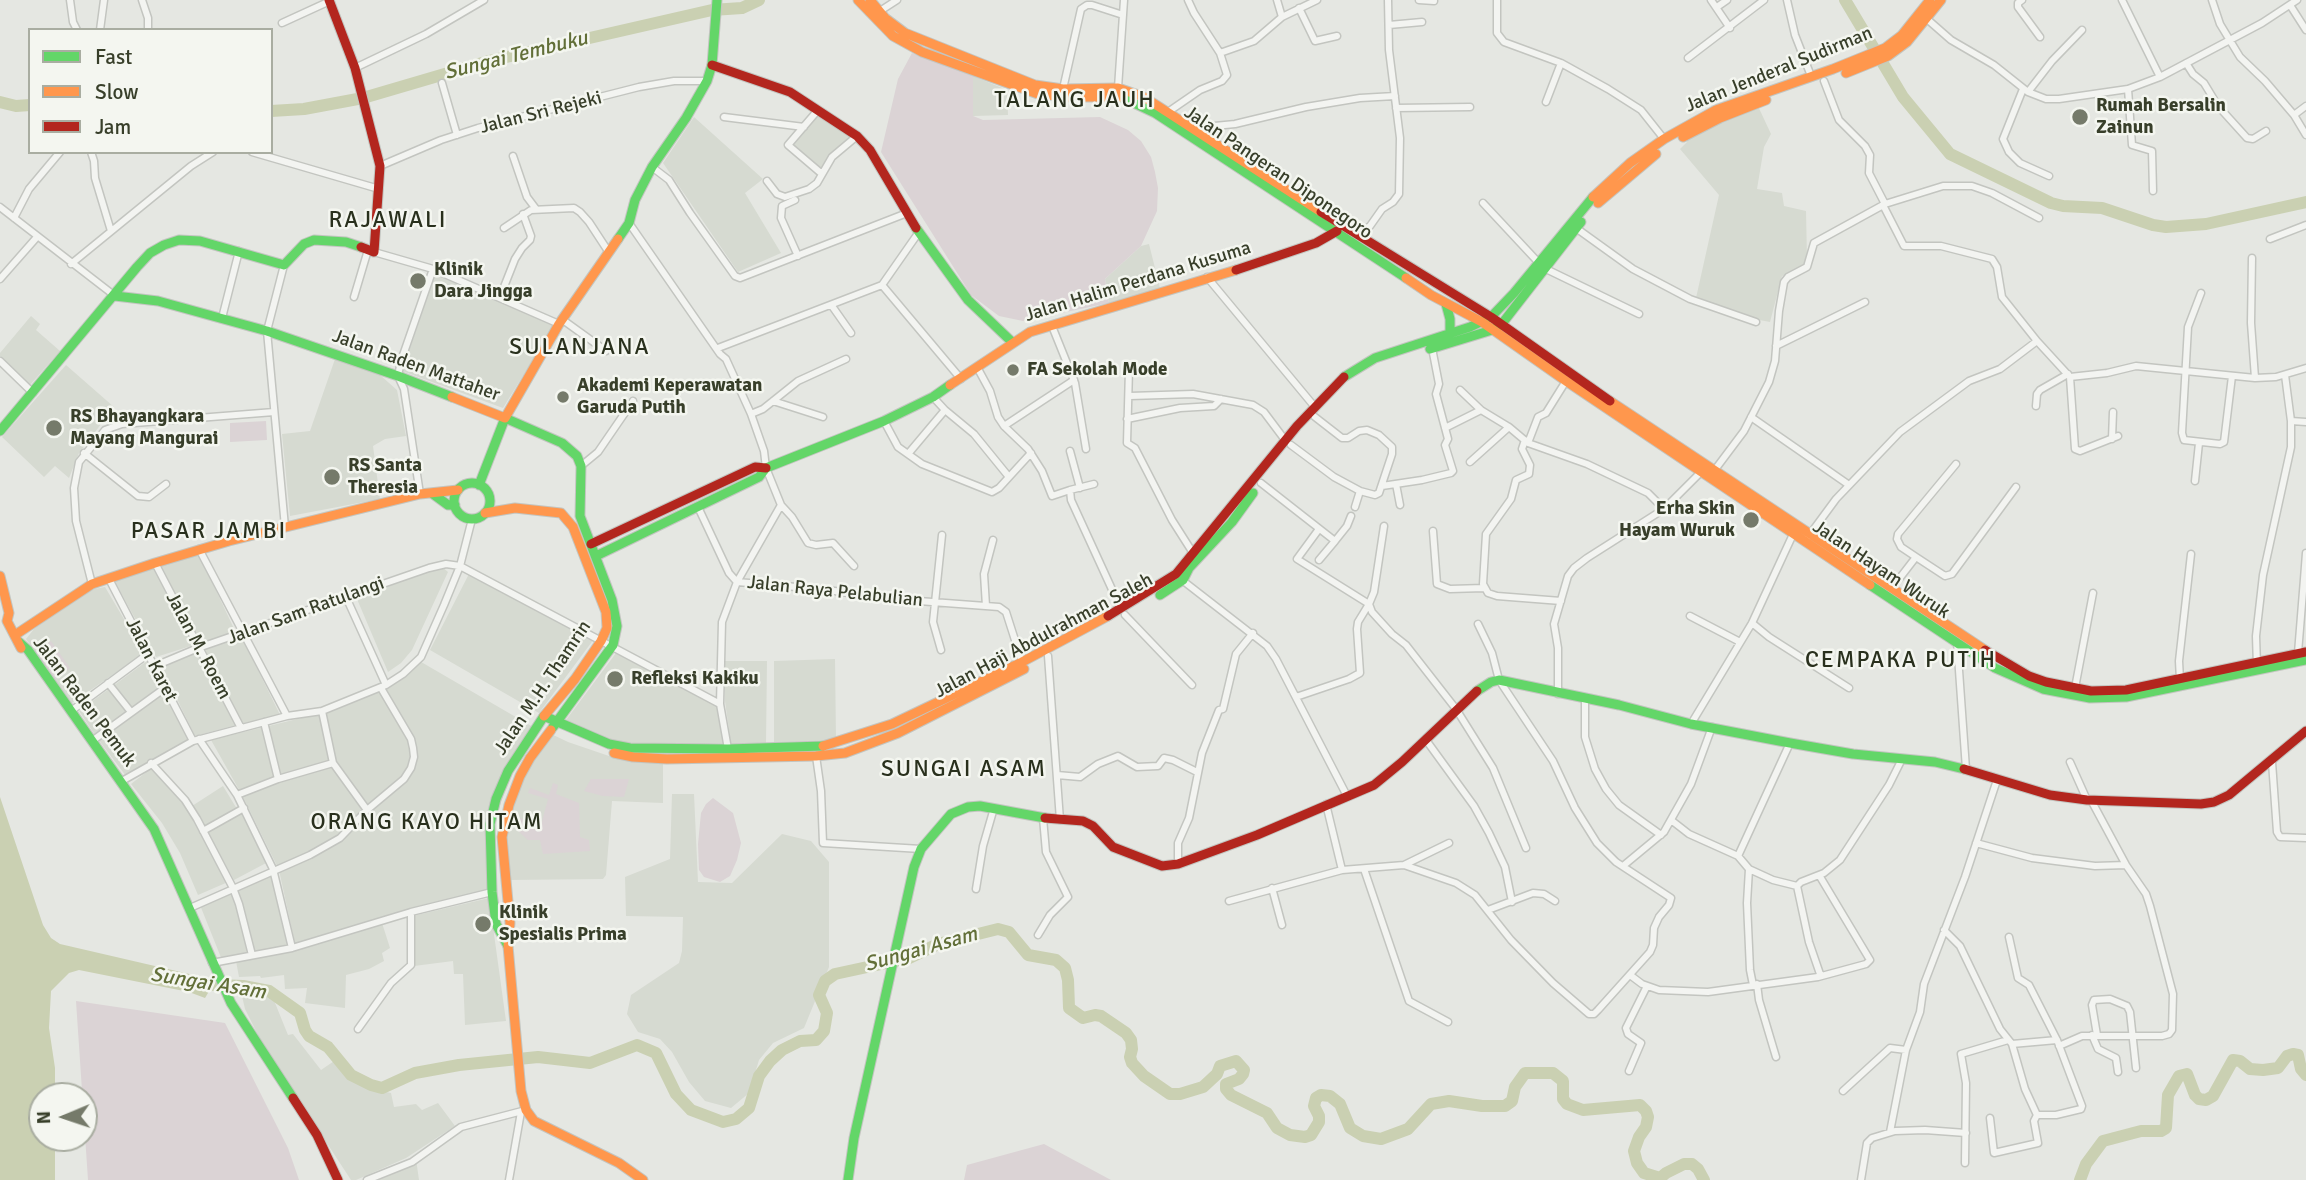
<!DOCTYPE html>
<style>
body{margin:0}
#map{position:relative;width:2306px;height:1180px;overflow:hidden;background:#e5e7e2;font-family:Signika,sans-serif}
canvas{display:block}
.legend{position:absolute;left:28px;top:28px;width:245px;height:126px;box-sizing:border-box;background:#f4f6f0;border:2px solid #a9ada1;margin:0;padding:9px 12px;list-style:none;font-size:21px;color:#383f2a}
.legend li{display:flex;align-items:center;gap:14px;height:35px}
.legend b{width:35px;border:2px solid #a9ada1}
.north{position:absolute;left:28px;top:1082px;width:70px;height:70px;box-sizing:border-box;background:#f4f6f0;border:2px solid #a9ada1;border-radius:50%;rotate:268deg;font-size:19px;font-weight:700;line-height:28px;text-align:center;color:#383f2a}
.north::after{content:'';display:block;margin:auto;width:24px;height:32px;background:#757a6a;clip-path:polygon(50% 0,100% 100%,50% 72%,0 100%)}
</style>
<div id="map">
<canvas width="2306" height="1180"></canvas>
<ul class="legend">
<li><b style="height:9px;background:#63d668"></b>Fast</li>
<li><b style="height:9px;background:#ff974d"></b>Slow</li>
<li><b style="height:9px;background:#b3261e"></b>Jam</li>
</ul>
<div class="north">N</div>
</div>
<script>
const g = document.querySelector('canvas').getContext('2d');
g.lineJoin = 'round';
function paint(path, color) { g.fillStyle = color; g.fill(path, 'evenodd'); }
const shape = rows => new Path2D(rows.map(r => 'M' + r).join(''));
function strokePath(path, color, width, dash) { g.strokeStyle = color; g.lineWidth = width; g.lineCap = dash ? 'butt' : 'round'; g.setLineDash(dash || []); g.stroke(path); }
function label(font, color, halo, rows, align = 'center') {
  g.font = font + ' Signika,sans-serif'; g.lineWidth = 5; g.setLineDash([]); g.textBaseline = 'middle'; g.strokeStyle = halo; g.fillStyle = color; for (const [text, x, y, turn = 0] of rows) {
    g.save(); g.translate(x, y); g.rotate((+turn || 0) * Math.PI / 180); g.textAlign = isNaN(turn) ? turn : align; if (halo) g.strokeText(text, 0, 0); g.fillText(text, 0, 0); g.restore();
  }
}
const built = shape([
 [973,76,1007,90,1008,115,973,116],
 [1757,104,1771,134,1764,147,1757,189,1782,193,1784,206,1806,211,1807,259,1803,270,1782,276,1770,322,1744,317,1696,298,1719,195,1680,149,1687,142,1684,137],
 [817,112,851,138,821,173,789,145],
 [694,117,763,179,745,193,781,253,738,272,663,163],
 [1149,244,1160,288,1109,303,1105,279,1141,246],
 [436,272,555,324,503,408,402,371],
 [31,316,40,324,36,330,60,351,30,385,0,356,0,353],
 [335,359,380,375,397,390,406,436,385,439,373,446,380,499,290,516,282,434,310,431],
 [66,365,114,407,79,453,69,478,55,466,44,477,2,437],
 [198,552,236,633,204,648,242,637,280,715,242,724,160,566],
 [155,565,194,645,156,657,114,580],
 [440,565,448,572,412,650,401,663,388,672,357,599],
 [471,570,594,639,539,713,430,650],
 [105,587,144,653,72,703,26,639,34,629,68,603,94,589],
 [619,649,717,703,723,743,665,746,610,741,566,720],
 [196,651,236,725,195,736,160,664],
 [416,659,533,727,516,754,490,838,494,888,410,909,295,944,279,870,242,795,211,740,326,712,387,682],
 [835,659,836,740,774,742,774,661],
 [147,661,163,687,95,735,79,711],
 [725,661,767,661,766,743,731,744,725,701],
 [162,691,188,739,126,776,97,738],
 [545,731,568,742,609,756,663,762,663,803,612,801,606,875,603,879,509,880,506,834,511,802],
 [153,767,185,801,228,882,198,895,180,853,162,823,131,784],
 [223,786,237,809,205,828,192,806],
 [672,794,694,794,698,882,732,883,782,834,811,841,829,862,829,967,804,1028,773,1043,759,1060,749,1093,731,1108,705,1101,689,1082,672,1052,660,1039,638,1032,627,1014,631,995,679,963,682,951,683,917,626,916,625,877,670,859],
 [242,810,268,862,234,880,206,830],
 [271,871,289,946,254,953,236,887],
 [233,889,249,954,222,960,200,905],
 [489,898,506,1021,465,1025,463,974,454,974,453,961,414,966,413,916],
 [382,923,390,948,382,953,384,961,369,969,346,975,345,1008,305,1003,307,988,285,989,284,975,261,978,260,976,239,977,236,961],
 [269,988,288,1035,293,1034,321,1070,340,1057,355,1078,382,1091,391,1093,394,1107,416,1104,422,1110,438,1103,455,1126,406,1158,356,1180,351,1180,264,1047,245,1009,242,996],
 [416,1159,419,1180,372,1180]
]);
const green = shape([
 [912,53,973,76,973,116,983,120,1100,117,1128,130,1141,141,1151,157,1155,172,1158,188,1157,211,1141,246,1105,279,1109,303,1023,321,999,316,971,295,881,152,898,79],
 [266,421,267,440,230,442,230,423],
 [51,641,70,668,55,679,36,652],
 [591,779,629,779,624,797,603,796,584,791],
 [553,783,558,785,556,794,579,803,580,837,589,840,590,851,543,854,540,840,528,840,517,830,520,818,541,825,548,799,528,793,530,788,549,795],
 [713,798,733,813,741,843,737,860,730,876,720,882,704,877,699,870,698,844,701,813,706,804],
 [76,1001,225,1023,288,1148,299,1180,88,1180],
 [1044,1144,1111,1180,964,1180,967,1165]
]);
const water = shape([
 [0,797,43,925,51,938,60,944,198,976,204,980,208,993,205,998,189,992,79,970,69,973,51,991,49,1028,55,1068,55,1096,42,1096,42,1138,55,1138,55,1180,0,1180]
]);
const river = shape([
 [1845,0,1903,97,1950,154,2051,203,2063,206,2102,208,2153,225,2166,227,2206,224,2306,202],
 [0,102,16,106,30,105],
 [271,111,304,109,363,98,489,61,712,10,742,8,759,0],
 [190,984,243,986,269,991,300,1013,305,1030,309,1036,328,1047,351,1075,371,1085,382,1088,415,1073,459,1065,538,1057,590,1063,637,1045,656,1053,676,1094,691,1110,723,1122,736,1119,749,1108,759,1076,770,1061,782,1050,800,1041,816,1040,824,1031,827,1013,819,995,825,981,835,974,909,958,938,944,998,929,1009,932,1028,955,1056,960,1065,968,1068,980,1069,1008,1083,1018,1095,1015,1101,1016,1126,1033,1131,1040,1132,1049,1130,1057,1132,1063,1144,1076,1170,1094,1180,1094,1203,1087,1217,1074,1220,1066,1236,1061,1244,1070,1243,1074,1239,1079,1226,1084,1226,1089,1231,1095,1267,1113,1277,1128,1290,1135,1305,1137,1311,1135,1319,1122,1319,1116,1314,1106,1316,1098,1321,1095,1330,1096,1340,1104,1350,1128,1363,1136,1381,1139,1408,1129,1431,1104,1449,1101,1482,1106,1505,1106,1512,1101,1515,1087,1525,1073,1553,1073,1563,1081,1563,1099,1567,1104,1583,1110,1640,1105,1646,1111,1648,1117,1646,1127,1639,1137,1634,1151,1637,1163,1644,1173,1660,1178,1666,1173,1684,1164,1692,1164,1698,1169,1704,1180],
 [2080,1180,2086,1164,2103,1141,2141,1131,2161,1131,2166,1128,2168,1095,2179,1076,2187,1074,2195,1095,2199,1099,2206,1100,2213,1096,2233,1060,2240,1061,2250,1069,2263,1070,2278,1068,2287,1056,2293,1054,2298,1055,2301,1069,2306,1075]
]);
const street = shape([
 [70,0,73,22,77,30],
 [142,0,148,18,148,30],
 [1277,0,1282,17],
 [1419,0,1434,1],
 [1497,0,1497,33,1504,42,1561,63,1608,89,1641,110,1664,139],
 [1711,0,1730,28],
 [1787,0,1795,35,1811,76],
 [2022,0,2018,3,2018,7,2040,37],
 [2122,0,2160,77],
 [2212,0,2220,24,2240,57,2265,81,2294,115,2306,135],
 [2290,5,2306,30],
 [1717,7,1727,0],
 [1299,8,1315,41,1337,36],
 [880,11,897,0],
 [1927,19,1951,40,1994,65,2028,92,2046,99,2059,99,2128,89,2160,77,2262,23,2297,0],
 [282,23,330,1],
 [1389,25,1422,22],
 [100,30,104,0],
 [1220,53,1254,41,1282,17,1317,0],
 [1688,58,1764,0],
 [2186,63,2193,74,2204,83,2218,106,2247,138,2253,139,2266,131],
 [355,68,426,34,484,0],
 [1824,81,1839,120,1865,146,1870,155,1869,173,1885,204],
 [442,83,457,135],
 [1118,88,1124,0],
 [1063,89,1081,9,1087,5,1092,5,1123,15],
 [2023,89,2003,139,2009,152,2020,163,2049,176],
 [2128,89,2132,145,2152,151,2153,191],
 [2028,92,2052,61,2082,30],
 [1546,102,1561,63],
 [1396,108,1470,107],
 [818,110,788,145,822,174],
 [1168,112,1200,90,1222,81,1227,75,1220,53,1194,13,1188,0],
 [2294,115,2306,106],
 [724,117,804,127],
 [1194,128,1235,124,1306,107,1360,98,1395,96],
 [91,152,94,161,95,178,111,231],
 [252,152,379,189],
 [513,156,527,197,536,209],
 [380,166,441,140,478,128,639,87,674,81,707,81],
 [652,167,669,180,690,213,735,276,740,278,907,213],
 [767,181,777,194,785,197,809,189,817,183,832,157,857,136],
 [795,200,782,206,781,218,798,256],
 [1483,203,1538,262],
 [1883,205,1904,246,1941,246,1992,259,1997,267,2002,297,2037,341],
 [0,207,115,296],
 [14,218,29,189,60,152],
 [629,223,720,354,726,359,751,414,764,451,766,468,781,505,792,517,808,543,816,545,833,543,854,566],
 [504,228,531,210,574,208,580,212,589,222,608,251],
 [1576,228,1633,269,1690,299,1756,322],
 [1357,235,1370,226,1382,209,1393,202,1399,194,1400,138,1389,50,1388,0],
 [2270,239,2306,225],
 [374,252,433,269,559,324],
 [2252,258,2251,323,2255,378],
 [71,264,191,166,213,152],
 [284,265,267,331,285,527],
 [1546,269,1639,314],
 [1207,277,1314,406],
 [0,279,37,237],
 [882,285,961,379],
 [2201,293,2188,327,2182,433,2184,440,2220,444,2224,442,2232,376],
 [354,297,368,250],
 [500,297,515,259,522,248,530,240,531,236,523,214],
 [832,306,851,333],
 [222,318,239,251],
 [563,320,606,351],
 [1052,326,1075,383,1086,449],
 [1776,346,1865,302],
 [718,348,882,285,919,232],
 [0,361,33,393],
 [977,367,990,391,998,417,1004,426,1028,449,1042,471,1052,496,1070,490],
 [1129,369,1127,443,1135,448,1172,520,1193,553],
 [2070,377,2075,449,2080,451,2118,436],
 [1460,390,1481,410],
 [1130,396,1193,394,1253,405,1264,412,1285,440],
 [933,397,945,410,974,434,1009,477],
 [773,401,823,417],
 [2036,406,2037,394,2040,390,2068,374],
 [751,414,763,409,798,381,846,359],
 [1315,417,1342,438,1348,438,1359,431,1367,430,1379,435,1392,447,1392,454,1379,493,1375,495,1360,491],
 [1751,417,1849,485],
 [1127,419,1180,408,1214,406,1221,399],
 [884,421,898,447,922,464,992,492,999,488,1031,453],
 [2291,421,2306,422],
 [1004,426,1074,380],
 [1445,428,1481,410,1509,427],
 [2112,439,2113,412],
 [1525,440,1522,449,1530,465,1529,474,1516,480,1511,499,1486,534,1483,584,1488,593,1497,596,1561,601],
 [1528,443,1538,417,1546,413,1566,381],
 [1291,445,1334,477,1360,491,1355,507],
 [1070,451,1080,488],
 [84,453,138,496,149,497,166,484],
 [908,454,945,410],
 [1470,462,1509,427,1528,443,1587,464,1648,493,1664,509],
 [581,466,598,452,633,401],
 [1714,471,1744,431,1769,382,1775,361,1779,311,1784,282,1788,277,1807,267,1814,243,1885,204,1943,186,1972,186,1992,193,2039,218],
 [2195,481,2199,443],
 [1261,483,1335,541,1347,526,1351,516],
 [1094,484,1070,490,1071,500,1121,609],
 [1396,484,1400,505],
 [1382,486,1422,480,1451,473,1453,471,1445,445,1448,439,1436,394,1439,384,1432,348],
 [420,494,404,389,398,376,401,361,433,269],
 [698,507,729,573,737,582,820,589,892,599,999,607,1006,612,1022,662],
 [1384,526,1374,592,1369,604,1372,612,1392,634,1406,645,1456,709,1493,768,1526,848],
 [1433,531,1437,584,1450,589,1484,588],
 [1808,537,1836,499,1900,432,1969,381,2000,369,2037,341,2070,377,2107,373,2136,366,2255,378,2276,377,2306,368],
 [199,549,287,716],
 [1916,557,1945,576,1952,574,2016,487],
 [1319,560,1335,541],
 [155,563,241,728],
 [109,579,193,741],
 [2304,579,2306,553],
 [1182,580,1267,646,1276,659,1347,796],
 [92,584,76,521,74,488,79,462,105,430,122,424,274,412],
 [1892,588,1916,557,1901,547,1897,539,1898,534,1956,464],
 [346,597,386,685],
 [986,606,984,574,993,540],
 [1125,615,1192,685],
 [1690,616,1740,642],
 [1752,623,1769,637,1849,688],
 [1957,642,1966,769],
 [941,650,933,622,942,535],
 [2298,653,2304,579,2306,579],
 [1048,656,1060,820],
 [155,666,198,648,429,568,446,564,460,566,720,704,728,749],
 [2257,666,2256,636,2263,575,2291,447,2291,421,2285,375],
 [2180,680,2179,661,2191,554],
 [108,683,131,712],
 [2075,688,2093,593],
 [1558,694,1558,648,1554,624,1568,576,1574,568,1587,558,1664,509,1701,472],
 [1296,697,1349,679,1360,673,1357,629,1358,622,1369,604,1297,559,1319,529],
 [1585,698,1585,737,1595,769,1606,789,1619,805,1661,835],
 [720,704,722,622,737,582,781,505],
 [71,711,148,654],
 [322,711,333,763,367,810],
 [264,722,278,779],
 [1691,724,1752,623,1795,530],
 [199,739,237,795,273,869,292,948],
 [1426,740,1474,806,1489,833,1505,867,1512,902],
 [92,741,165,688],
 [816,756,821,791,823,843,921,849],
 [2070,762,2087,800],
 [2272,762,2277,832,2280,837,2306,838],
 [151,763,185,800,197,819,233,888,239,904,252,955],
 [1057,775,1080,777,1098,764,1118,756,1137,767,1158,766,1164,758,1173,760,1197,772],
 [122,781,193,741,287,716,322,711,386,685,403,674,421,657,444,605,460,566,472,519],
 [237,795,278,779,333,763],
 [1326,804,1342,870],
 [1671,820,1689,834,1738,856,1749,869,1747,903,1750,970,1753,985],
 [203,831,244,808],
 [1976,843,2032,858,2095,866,2126,865],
 [1738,856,1790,743],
 [1178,864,1178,843,1189,818,1202,753,1219,710,1223,709,1236,654,1253,633],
 [1404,865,1449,843],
 [1623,866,1664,832,1691,784,1712,727],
 [1364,869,1409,1001,1448,1022],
 [1749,869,1773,880,1797,886],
 [1272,888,1282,925],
 [976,889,983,846,994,808],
 [1229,901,1342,870,1404,865,1456,883,1475,895,1511,940,1553,983,1589,1014,1594,1014,1598,1010,1650,952,1653,945,1654,928,1659,917,1669,905,1671,898,1616,862,1597,843,1575,808,1553,761,1499,680,1492,653,1478,624],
 [190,908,310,855,340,838,367,810,404,779,411,768,414,757,413,748,411,739,381,688],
 [1488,910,1533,893,1544,894,1555,901],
 [1944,930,1960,946,2000,1029,2012,1044,2025,1089,2037,1115,2056,1115,2081,1109,2082,1106,2057,1040,2029,985,2018,978,2009,937],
 [1038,935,1050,915,1068,897,1046,852,1043,818],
 [212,963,292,948,411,912,492,892],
 [1630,975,1642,984,1659,990,1708,992,1818,977,1820,974,1809,942,1797,886,1801,882,1824,873,1840,860,1889,785,1902,759],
 [1818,977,1866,964,1870,960,1819,875],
 [1757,984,1759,1000,1776,1057],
 [358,1029,391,983,411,965,411,912],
 [2092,1035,2098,1049,2116,1058,2118,1072],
 [2097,1035,2092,1005,2094,1000,2110,999,2127,1006,2130,1012,2136,1068],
 [2012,1044,2057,1040],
 [2059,1046,2082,1036,2162,1036,2169,1034,2172,1030,2173,994,2150,906,2146,894,2126,865,2091,800],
 [1629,1071,1641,1043,1628,1034,1626,1028,1647,986],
 [1843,1091,1890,1048,1906,1050],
 [1990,1118,1994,1153,2038,1143,2034,1121,2037,1115],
 [1890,1132,1906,1050,1920,1012,1924,984,1965,877,1997,780],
 [1965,1163,1966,1083,1961,1054,2008,1040],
 [367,1180,412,1162,461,1127,526,1110],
 [509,1180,521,1112],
 [1861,1180,1867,1143,1872,1138,1895,1131,1925,1130,1966,1133]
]);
const fast = shape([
 [1121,97,1155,113,1406,278],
 [916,228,968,300,1012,342],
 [618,239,629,223,635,200,652,167,686,118,707,81,712,65,717,0],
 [115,296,158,301,267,331,398,376,452,397],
 [1446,304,1450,319,1450,334],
 [1430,349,1492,330,1501,325,1581,222],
 [1344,377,1375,358,1470,327,1491,317,1514,293,1593,197],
 [0,431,137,267,150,253,164,245,179,240,200,241,284,265,304,244,314,240,346,242,361,247],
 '454 501a18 18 0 1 1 36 0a18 18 0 1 1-36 0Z',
 [479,485,505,418,562,443,577,456,581,466,580,516,612,600,617,626,613,645,553,727],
 [433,494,448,505,455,505],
 [596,556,759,477,766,468,884,421,933,397,950,385],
 [1870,585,1995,668,2043,689,2090,698,2126,697,2306,660],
 [1160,595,1183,580,1189,568,1232,522,1253,493],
 [19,642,28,650,154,829,231,1003,293,1098],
 [1477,691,1491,682,1499,680,1619,705,1691,724,1790,743,1853,754,1935,762,1964,769],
 [508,946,496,924,492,892,490,824,496,799,508,771,544,716,609,744,630,748,728,749,823,746],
 [848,1180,854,1138,914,867,921,849,951,814,968,807,980,806,1045,818]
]);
const slow = shape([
 [858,0,893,36,922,52,1038,94,1065,97,1121,97],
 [870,0,885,18,905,33,1035,85,1063,89,1118,88,1144,97,1321,212],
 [1846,73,1888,56,1907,42,1941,0],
 [1683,137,1720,118,1766,100],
 [1593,197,1630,163,1664,139,1716,110,1833,69,1885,48,1902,35,1930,0],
 [1598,203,1656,154],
 [1406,278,1431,295,1482,322,1566,381,1870,585],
 [950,385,1030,332,1236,270],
 [452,397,505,418,559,324,618,239],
 [1610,401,1985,650],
 [485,513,515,508,561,513,573,527,606,612,607,628,601,641,575,679,544,716],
 [0,576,9,613,7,621,21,648],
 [15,635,92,584,155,563,229,541,420,494,458,490],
 [551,730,530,758,520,776,509,805,502,837,510,923,508,946,521,1091,526,1110,534,1121,619,1163,643,1180],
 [823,746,892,724,1022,662,1108,616],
 [614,753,633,757,667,759,816,756,845,753,898,733,1024,669]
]);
const jam = shape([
 [329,0,355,68,380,166,374,252,361,247],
 [712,65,790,92,857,136,870,150,916,228],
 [1321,212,1491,317,1610,401],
 [1236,270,1316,243,1337,231],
 [591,544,755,467,766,468],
 [1108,616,1176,574,1297,426,1344,377],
 [1985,650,2029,676,2046,682,2091,691,2126,690,2306,652],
 [1964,769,2050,795,2087,800,2201,804,2214,802,2229,795,2306,731],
 [1045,818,1083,821,1093,826,1113,847,1162,866,1178,864,1257,835,1374,785,1402,762,1477,691],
 [293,1098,317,1135,338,1180]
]);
const markers = [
 [2080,117,9,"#757a6a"],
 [418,281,9,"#757a6a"],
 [1013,370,7,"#757a6a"],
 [563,397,7,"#757a6a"],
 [54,428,9,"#757a6a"],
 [332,477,9,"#757a6a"],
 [1751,520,9,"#757a6a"],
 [615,679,9,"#757a6a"],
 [483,924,9,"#757a6a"]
];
const streetNames = [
 ["Jalan Jenderal Sudirman",1779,70,-22],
 ["Jalan Sri Rejeki",541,113,-14],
 ["Jalan Pangeran Diponegoro",1278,173,34],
 ["Jalan Halim Perdana Kusuma",1138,282,-17],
 ["Jalan Raden Mattaher",416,366,20],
 ["Jalan Hayam Wuruk",1881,570,34],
 ["Jalan Raya Pelabulian",835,592,6],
 ["Jalan Sam Ratulangi",306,611,-20],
 ["Jalan Haji Abdulrahman Saleh",1044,636,-28],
 ["Jalan M. Roem",198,646,62],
 ["Jalan Karet",151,660,63],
 ["Jalan M.H. Thamrin",543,688,-56],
 ["Jalan Raden Pemuk",84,702,53]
];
const poiNames = [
 ["Rumah Bersalin",2096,106],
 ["Zainun",2096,128],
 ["Klinik",434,270],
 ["Dara Jingga",434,292],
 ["FA Sekolah Mode",1027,370],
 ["Akademi Keperawatan",577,386],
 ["Garuda Putih",577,408],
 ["RS Bhayangkara",70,417],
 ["Mayang Mangurai",70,439],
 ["RS Santa",348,466],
 ["Theresia",348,488],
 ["Erha Skin",1735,509,"right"],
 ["Hayam Wuruk",1735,531,"right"],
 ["Refleksi Kakiku",631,679],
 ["Klinik",499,913],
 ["Spesialis Prima",499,935]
];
const waterNames = [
 ["Sungai Tembuku",516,56,-14],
 ["Sungai Asam",921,950,-16],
 ["Sungai Asam",208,984,9]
];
const quarterNames = [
 ["TALANG JAUH",1075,101],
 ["RAJAWALI",388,221],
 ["SULANJANA",580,348],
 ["PASAR JAMBI",209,532],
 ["CEMPAKA PUTIH",1901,661],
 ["SUNGAI ASAM",964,770],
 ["ORANG KAYO HITAM",427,823]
];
paint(built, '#d6dad1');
paint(green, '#dbd3d5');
paint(water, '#cad0b2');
strokePath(river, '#cad0b2', 12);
strokePath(street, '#c3c5c0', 9);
strokePath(fast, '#c3c5c0', 11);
strokePath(slow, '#c3c5c0', 11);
strokePath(jam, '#c3c5c0', 11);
strokePath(street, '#f3f4f1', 6);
strokePath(fast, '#63d668', 9);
strokePath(slow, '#ff974d', 9);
strokePath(jam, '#b3261e', 9);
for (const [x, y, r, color] of markers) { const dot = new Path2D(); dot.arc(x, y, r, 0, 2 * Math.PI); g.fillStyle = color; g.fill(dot); strokePath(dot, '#f4f6f0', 2.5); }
label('19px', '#383f2a', '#f4f6f0', streetNames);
label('bold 19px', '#383f2a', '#f4f6f0', poiNames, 'left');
label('italic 21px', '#626f38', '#f4f6f0', waterNames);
g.letterSpacing = '2px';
label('23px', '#29301d', '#f4f6f0', quarterNames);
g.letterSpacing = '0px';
</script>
